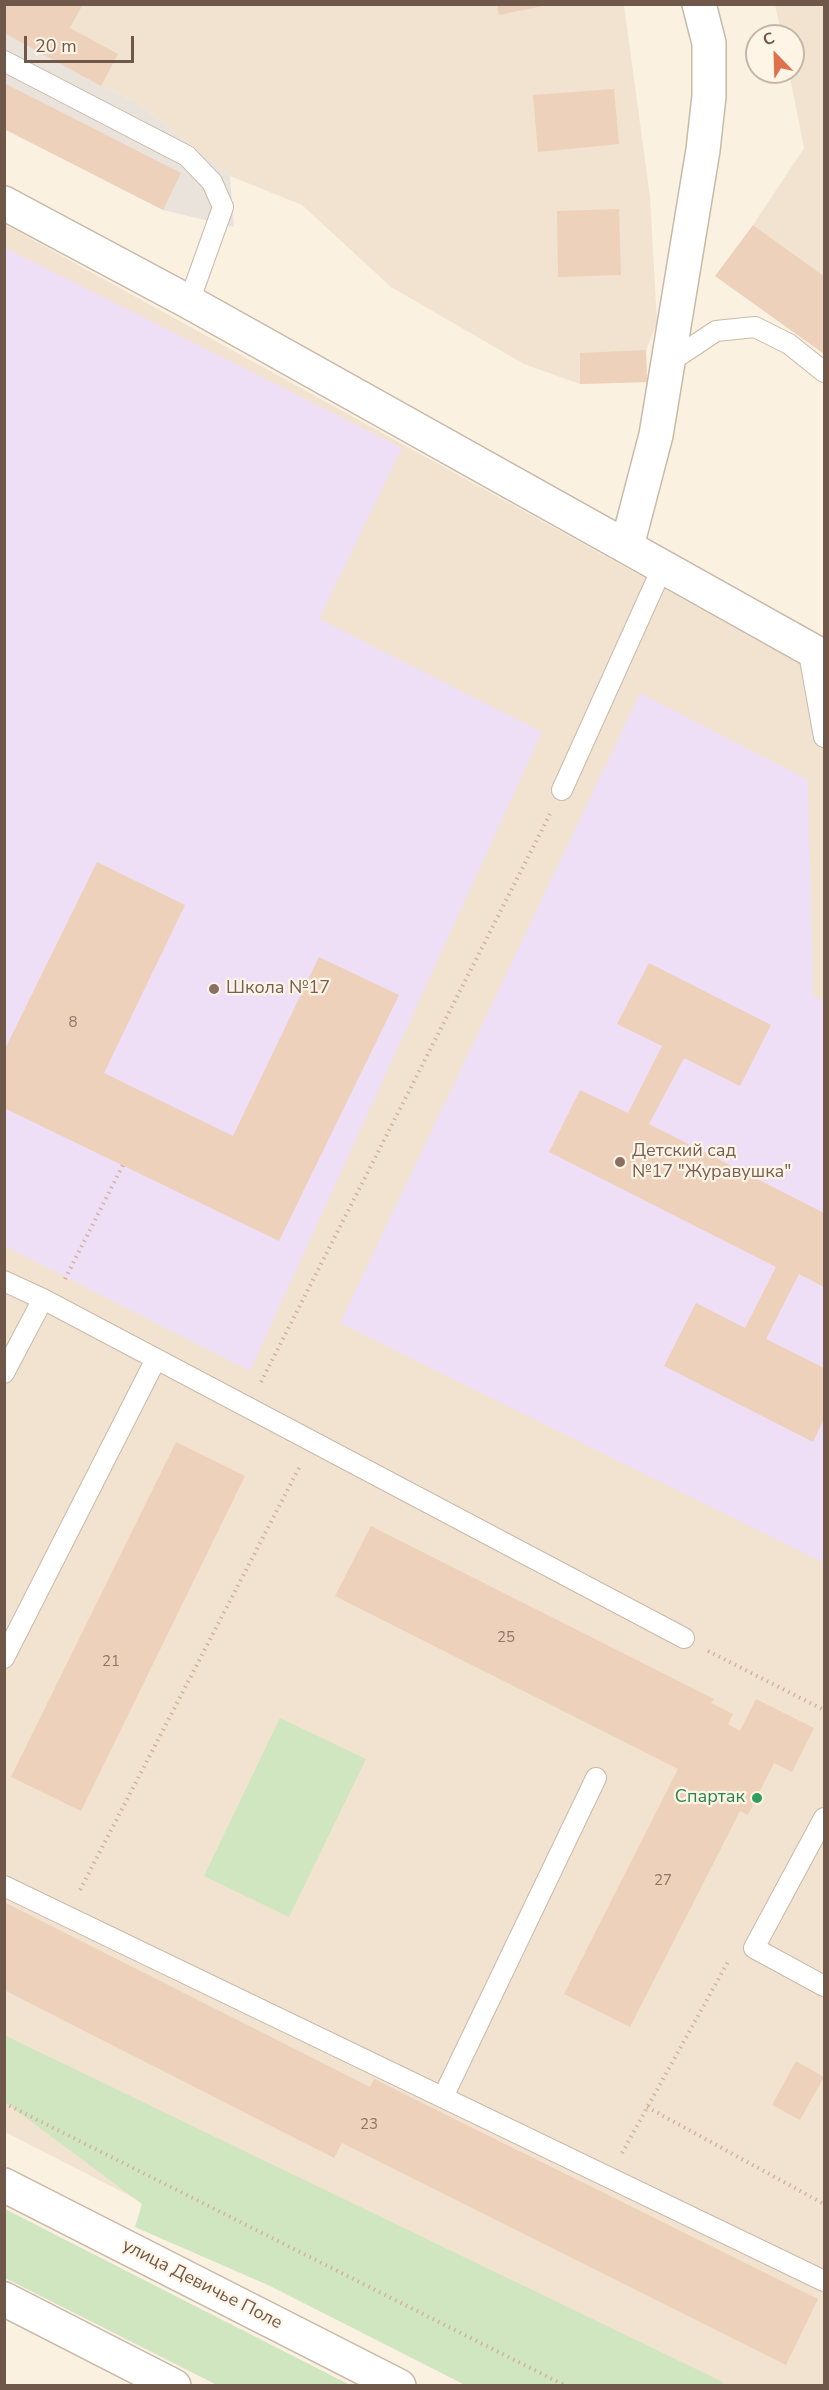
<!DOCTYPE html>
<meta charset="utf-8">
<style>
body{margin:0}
#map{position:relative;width:829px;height:2390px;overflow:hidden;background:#faf1e1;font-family:"Nunito Sans",sans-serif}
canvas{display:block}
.frame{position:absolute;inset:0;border:6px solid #6f584a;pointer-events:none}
.north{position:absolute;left:745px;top:24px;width:60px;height:60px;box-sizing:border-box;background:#fef5e7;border:2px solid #c5b6a8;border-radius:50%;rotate:337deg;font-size:16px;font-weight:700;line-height:24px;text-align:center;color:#6f584a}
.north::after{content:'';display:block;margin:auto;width:21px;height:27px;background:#dd724d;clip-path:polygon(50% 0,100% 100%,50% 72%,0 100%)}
.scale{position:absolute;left:24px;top:36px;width:110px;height:27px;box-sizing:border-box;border:3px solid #6f584a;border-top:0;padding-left:8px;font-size:18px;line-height:21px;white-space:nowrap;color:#6f584a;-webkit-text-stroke:4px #fef5e7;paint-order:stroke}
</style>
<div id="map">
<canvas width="829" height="2390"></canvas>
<div class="frame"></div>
<div class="north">С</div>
<div class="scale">20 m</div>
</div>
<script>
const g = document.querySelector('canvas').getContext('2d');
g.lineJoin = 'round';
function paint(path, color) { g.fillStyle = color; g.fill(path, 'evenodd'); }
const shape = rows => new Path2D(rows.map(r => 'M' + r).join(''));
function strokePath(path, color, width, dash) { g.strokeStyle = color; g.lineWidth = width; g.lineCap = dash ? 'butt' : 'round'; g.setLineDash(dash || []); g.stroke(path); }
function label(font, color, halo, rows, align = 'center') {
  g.font = font + ' "Nunito Sans",sans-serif'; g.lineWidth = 4.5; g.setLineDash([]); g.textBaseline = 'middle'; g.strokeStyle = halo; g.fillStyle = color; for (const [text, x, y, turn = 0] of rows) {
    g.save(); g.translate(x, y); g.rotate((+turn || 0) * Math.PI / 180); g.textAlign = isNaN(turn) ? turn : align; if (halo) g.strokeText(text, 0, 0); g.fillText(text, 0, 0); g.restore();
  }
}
const residential = shape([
 [83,4,624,5,650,197,657,323,646,350,647,382,580,384,524,364,391,287,302,205,230,176,137,103,101,86,70,28],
 [775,5,824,5,824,276,753,225,804,148,789,72,793,72,793,36,782,36],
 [4,224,824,677,824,2385,499,2385,5,2132]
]);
const industrial = shape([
 [4,5,83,5,70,28,118,54,101,86,137,103,230,176,234,227,163,210,5,129]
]);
const education = shape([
 [4,247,402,448,319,619,542,732,250,1371,5,1246],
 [640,693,808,780,813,996,824,1001,824,1563,340,1323]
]);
const green = shape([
 [280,1718,366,1759,289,1917,204,1876],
 [4,2035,723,2382,724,2385,465,2385,270,2286,135,2227,142,2204,5,2102],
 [4,2209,5,2209,350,2385,217,2385,5,2278]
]);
const building = shape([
 [4,4,83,4,70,28,118,54,101,86,4,33],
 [497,5,543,5,543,6,499,15],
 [4,83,181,173,163,210,4,129],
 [614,89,619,144,538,152,533,95],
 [619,209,621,275,558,277,557,211],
 [753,225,824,276,824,354,715,276],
 [646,350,647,382,580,384,580,353],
 [97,862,185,905,104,1073,233,1136,319,957,399,995,279,1241,4,1108,4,1051],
 [649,963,771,1025,740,1086,684,1058,649,1124,824,1213,824,1287,799,1274,766,1339,824,1368,824,1419,813,1442,664,1366,696,1303,745,1328,776,1267,549,1152,580,1090,628,1113,662,1046,617,1024],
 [176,1442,245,1476,81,1811,11,1777],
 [371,1526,714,1699,711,1703,733,1714,728,1724,740,1731,756,1699,814,1728,792,1772,774,1763,748,1815,740,1811,630,2027,564,1994,678,1769,335,1596],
 [4,1902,370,2087,374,2079,818,2299,786,2365,342,2143,334,2158,4,1990],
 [796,2061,824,2077,800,2120,772,2105]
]);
const path = shape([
 [65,1279,123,1165],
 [261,1382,550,814],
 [708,1651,824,1710],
 [80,1890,300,1466],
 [4,2103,566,2386],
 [647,2107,824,2204],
 [622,2153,729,1960]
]);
const service = shape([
 [4,61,187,156,212,182,223,207,189,302],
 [668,363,716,331,755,327,789,344,824,372],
 [808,648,824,737],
 [562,790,663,566],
 [4,1281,43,1299,4,1373],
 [43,1299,684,1638],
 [4,1658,156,1359],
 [824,1818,754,1948,824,1986],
 [4,1886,824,2281],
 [443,2097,596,1778]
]);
const minor = shape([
 [4,203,189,302,824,657],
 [627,546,656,435,703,150,709,96,709,43,699,4]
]);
const tertiary = shape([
 [4,2185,399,2386],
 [4,2299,174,2386]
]);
const markers = [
 [214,989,6,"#8d6e63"],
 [620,1162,6,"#8d6e63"],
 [757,1798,6,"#2e9e5b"]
];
const numberNames = [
 ["8",73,1023],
 ["25",506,1638],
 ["21",111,1662],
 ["27",663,1881],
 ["23",369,2125]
];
const educationNames = [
 ["Школа №17",226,989],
 ["Детский сад",632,1152],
 ["№17 \"Журавушка\"",632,1173]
];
const leisureNames = [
 ["Спартак",745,1798]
];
const streetNames = [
 ["улица Девичье Поле",202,2285,27]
];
paint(residential, '#f1e3d0');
paint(industrial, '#e9e3dc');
paint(education, '#eedef6');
paint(green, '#cfe6c1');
paint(building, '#eed1ba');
strokePath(service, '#c9b9a9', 22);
strokePath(minor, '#c9b9a9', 36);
strokePath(tertiary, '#c9b9a9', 36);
strokePath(path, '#d2b49e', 4, [1.5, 4.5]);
strokePath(service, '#fff', 20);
strokePath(minor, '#fff', 33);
strokePath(tertiary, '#fff', 33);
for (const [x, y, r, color] of markers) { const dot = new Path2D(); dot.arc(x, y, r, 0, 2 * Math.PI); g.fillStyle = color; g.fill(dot); strokePath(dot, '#fef5e7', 2); }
label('15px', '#8f7666', null, numberNames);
label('18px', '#785e54', '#fef5e7', educationNames, 'left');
label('18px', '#27864d', '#fef5e7', leisureNames, 'right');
label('18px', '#6f584a', '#fef5e7', streetNames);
</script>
